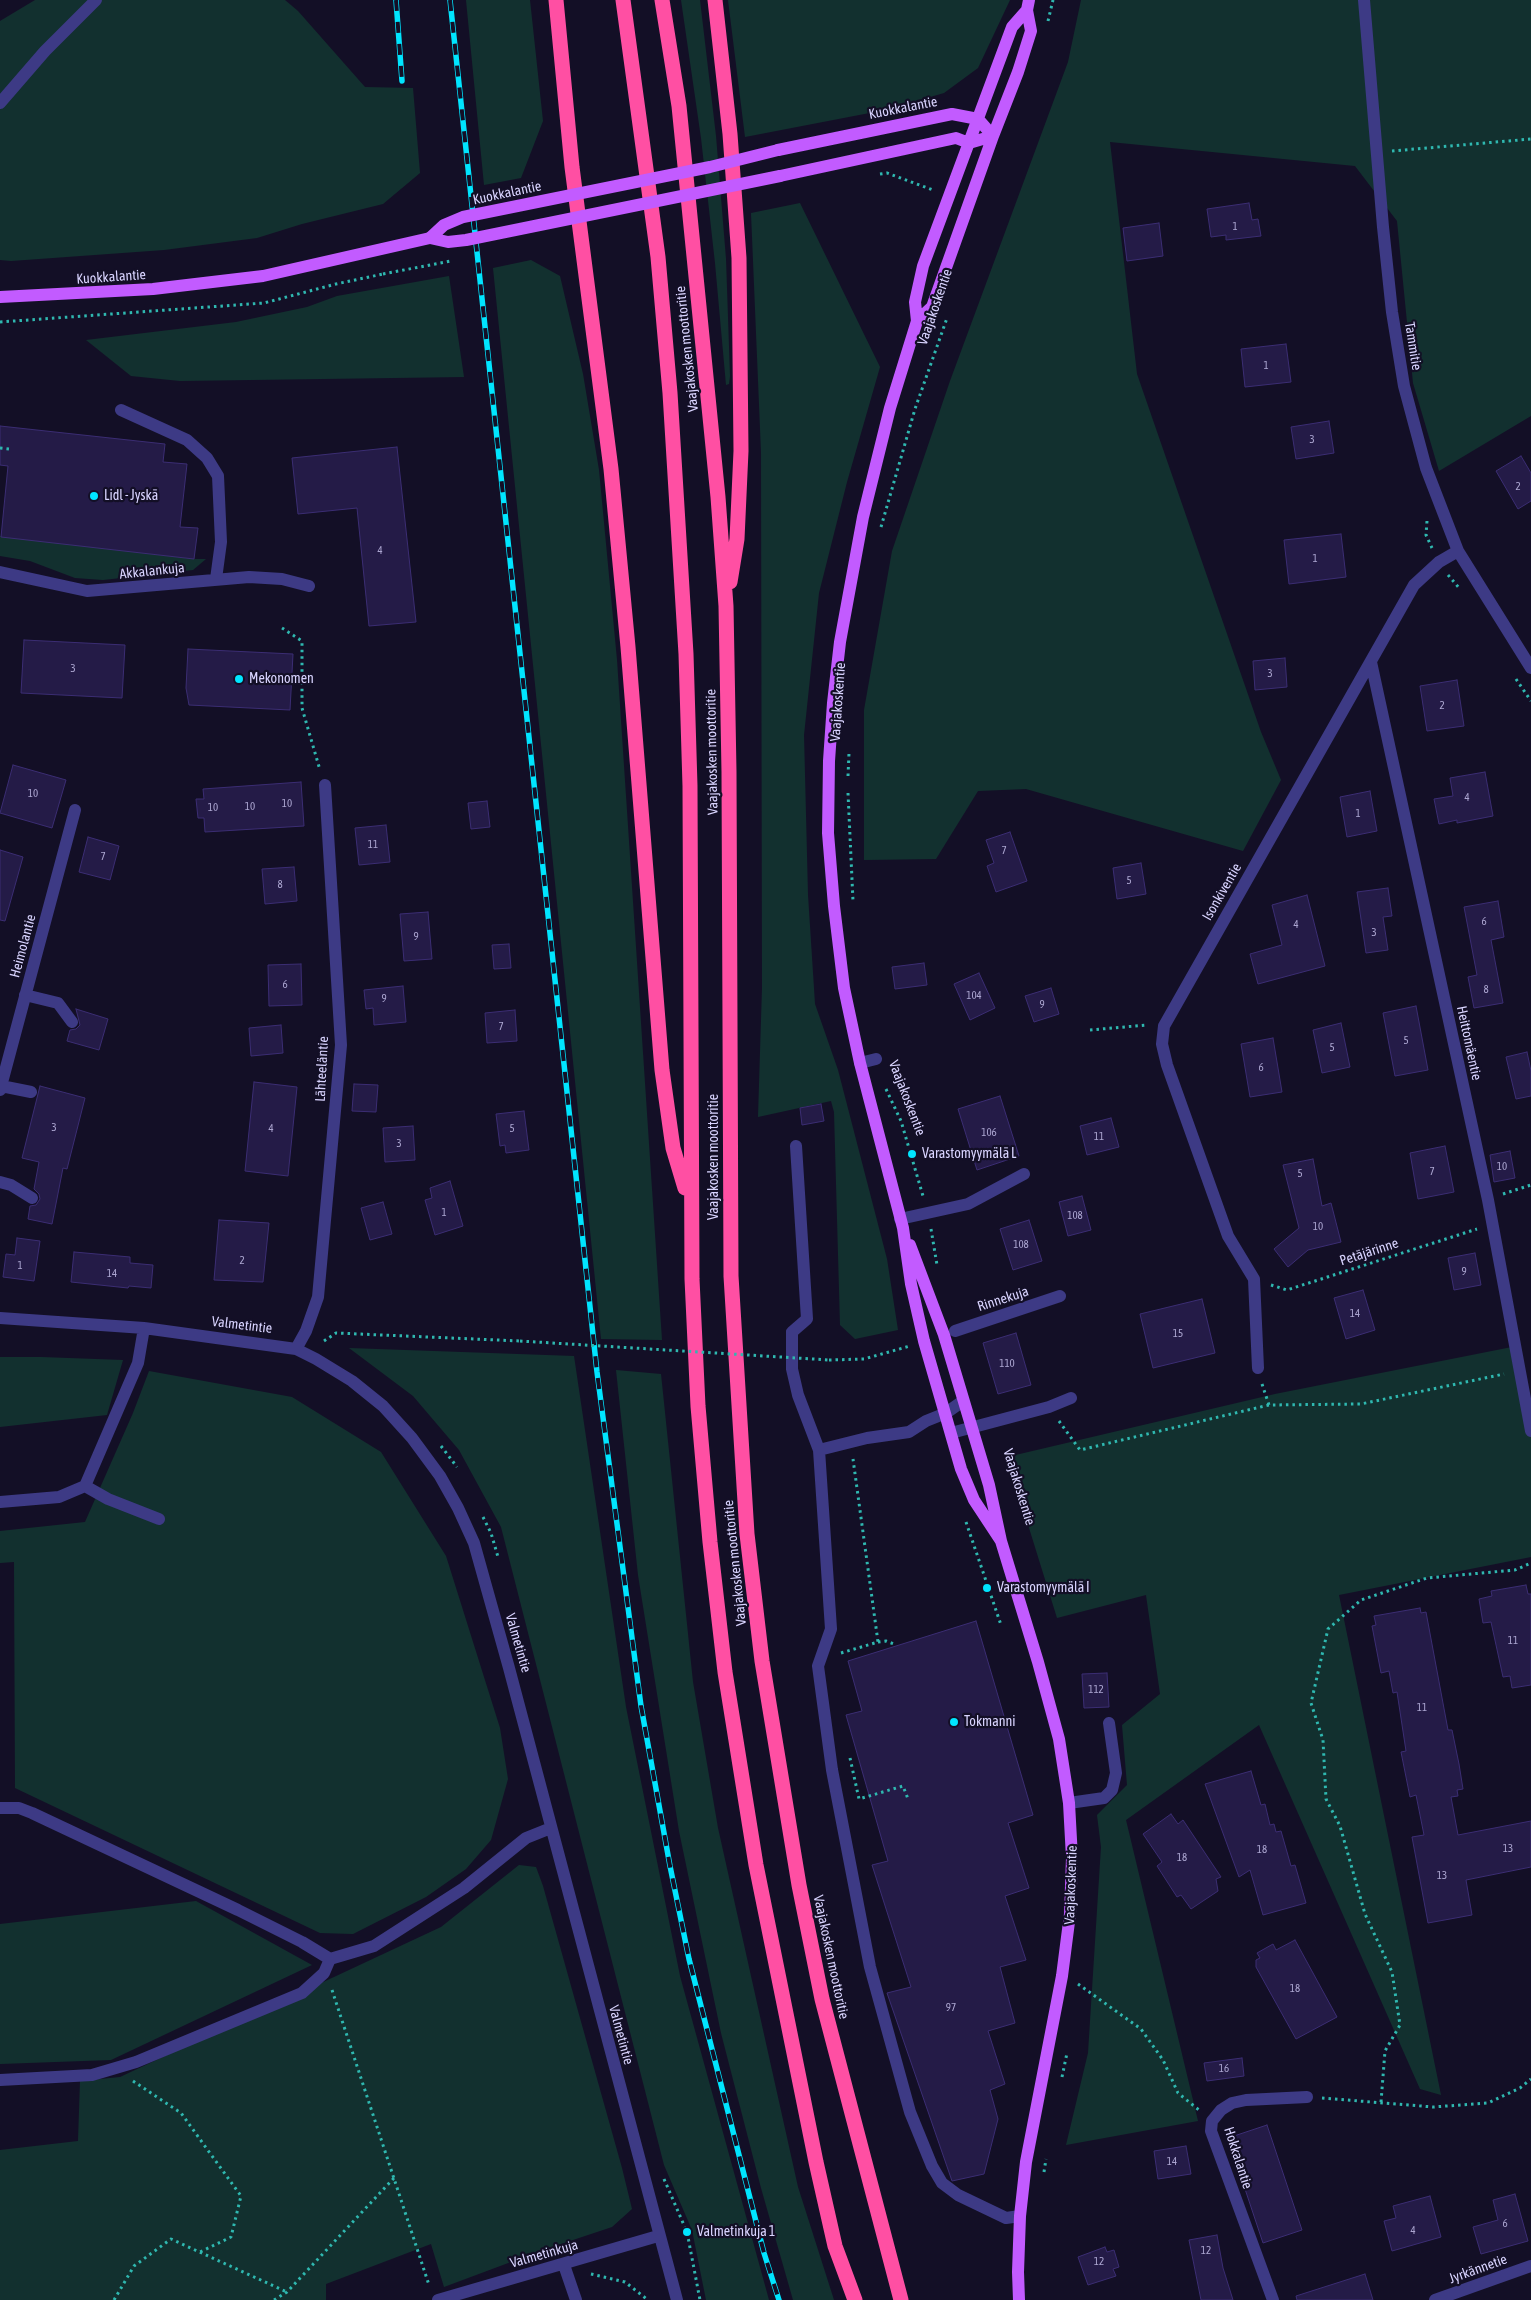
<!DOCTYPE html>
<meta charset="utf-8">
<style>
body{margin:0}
canvas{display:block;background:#130f26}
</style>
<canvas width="1531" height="2300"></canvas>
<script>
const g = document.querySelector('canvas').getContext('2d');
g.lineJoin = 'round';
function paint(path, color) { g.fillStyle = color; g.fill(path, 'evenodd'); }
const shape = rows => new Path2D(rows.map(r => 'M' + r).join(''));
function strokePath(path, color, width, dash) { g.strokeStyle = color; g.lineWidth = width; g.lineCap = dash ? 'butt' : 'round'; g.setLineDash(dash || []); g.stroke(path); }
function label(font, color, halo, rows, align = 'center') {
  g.font = font + ' "Asap Condensed",sans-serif'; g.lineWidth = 4.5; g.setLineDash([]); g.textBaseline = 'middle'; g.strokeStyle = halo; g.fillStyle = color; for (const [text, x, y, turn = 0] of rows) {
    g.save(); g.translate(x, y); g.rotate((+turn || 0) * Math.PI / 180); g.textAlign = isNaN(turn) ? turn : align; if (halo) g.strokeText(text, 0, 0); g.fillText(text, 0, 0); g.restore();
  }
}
const green = shape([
 [35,0,285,0,298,11,365,87,413,88,420,173,383,204,302,224,257,238,164,250,11,261,0,260,0,21],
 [466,0,530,0,543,121,521,178,484,185],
 [681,0,700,0,716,136,726,259,730,376,729,384,726,385,715,263,701,138],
 [728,0,1010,0,978,68,944,93,885,110,745,137],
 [1081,0,1531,0,1531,416,1439,471,1413,383,1397,221,1355,166,1110,142,1137,374,1261,732,1281,780,1243,851,1026,789,978,791,936,859,864,860,864,710,892,551,950,381,1068,62],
 [800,203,880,367,847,482,819,593,804,735,808,895,815,1004,838,1070,887,1259,898,1330,855,1339,840,1325,834,1112,831,1101,758,1117,762,988,761,452,751,213],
 [531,260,560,276,583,374,599,470,617,660,662,1340,601,1339,493,268],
 [449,276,464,377,180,381,131,376,86,340,236,322,307,307,337,296],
 [0,536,194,559,206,559,193,570,103,580,75,578,30,561,0,556],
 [1517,1346,1531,1425,1531,1557,1339,1595,1441,2095,1420,2089,1259,1725,1126,1820,1198,2121,1066,2145,1088,2053,1101,1847,1097,1815,1127,1785,1122,1725,1160,1694,1146,1595,1057,1618,1007,1457,1275,1394],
 [349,1348,574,1356,626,1707,680,1976,769,2300,706,2300,692,2230,664,2165,501,1527,459,1450,413,1396],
 [0,1357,41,1357,123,1360,107,1415,0,1427],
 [616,1370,661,1374,693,1682,718,1828,798,2187,834,2300,793,2300,761,2188,721,2033,679,1831,638,1575],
 [149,1371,292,1397,381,1452,446,1556,500,1728,508,1779,491,1840,466,1869,426,1897,353,1934,320,1933,15,1788,14,1562,0,1563,0,1531,85,1522,133,1413],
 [519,1865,536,1867,543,1886,622,2168,632,2209,612,2227,543,2250,444,2287,431,2244,326,2284,326,2300,0,2300,0,2150,78,2141,80,2081,120,2077,441,1927],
 [196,1901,312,1965,111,2060,0,2064,0,1924]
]);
const building = shape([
 [1249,203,1252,220,1258,219,1261,236,1226,240,1226,235,1211,237,1207,209,1249,203],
 [1159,223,1163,256,1127,261,1123,228,1159,223],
 [1286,344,1291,382,1245,387,1241,349,1286,344],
 [1329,421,1334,453,1296,459,1291,427,1329,421],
 [0,426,165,444,163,462,187,464,180,527,198,528,194,559,1,537,8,466,0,465,0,426],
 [397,447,416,622,369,626,357,508,298,514,292,458,397,447],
 [1521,456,1531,473,1531,501,1518,509,1496,471,1521,456],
 [1341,534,1346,577,1289,584,1284,540,1341,534],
 [24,640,125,645,122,698,21,693,24,640],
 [188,649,293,654,290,710,189,705,186,688,188,649],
 [1285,658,1287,687,1255,690,1253,661,1285,658],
 [1457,680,1464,726,1427,731,1420,686,1457,680],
 [13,765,66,780,52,828,0,813,13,765],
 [1485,772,1493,816,1457,823,1457,820,1439,824,1434,799,1453,796,1450,778,1485,772],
 [301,782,304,826,205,832,204,818,198,818,196,799,204,799,203,789,301,782],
 [1370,791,1377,831,1347,837,1340,797,1370,791],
 [487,801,490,827,471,829,468,803,487,801],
 [386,825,390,862,359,865,355,828,386,825],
 [1010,832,1027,881,996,892,987,866,994,863,986,840,1010,832],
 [88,837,119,846,110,880,79,872,88,837],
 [0,850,23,857,5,921,0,920,0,850],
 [1141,863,1146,894,1117,899,1113,868,1141,863],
 [294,867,297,901,265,904,262,869,294,867],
 [1388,888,1392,916,1383,917,1388,950,1366,953,1357,892,1388,888],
 [1307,895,1325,966,1258,984,1250,954,1282,945,1272,905,1307,895],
 [1498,901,1504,937,1491,940,1503,1003,1474,1008,1468,977,1477,975,1464,907,1498,901],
 [428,912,432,959,404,961,400,914,428,912],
 [509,944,511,968,494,969,492,945,509,944],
 [924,963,927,985,895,989,892,967,924,963],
 [301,964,302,1005,269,1006,268,965,301,964],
 [979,973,995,1008,970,1020,954,984,979,973],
 [403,986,406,1022,374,1025,373,1008,366,1009,364,990,403,986],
 [1051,988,1059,1014,1034,1022,1025,996,1051,988],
 [1416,1006,1428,1070,1395,1076,1383,1013,1416,1006],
 [76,1009,108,1019,99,1050,67,1041,70,1030,76,1029,80,1025,76,1009],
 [515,1010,517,1041,487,1043,485,1013,515,1010],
 [1341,1023,1350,1067,1322,1073,1313,1030,1341,1023],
 [281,1025,283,1053,251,1056,249,1028,281,1025],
 [1273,1038,1282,1092,1250,1097,1241,1044,1273,1038],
 [1527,1052,1531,1071,1531,1096,1516,1099,1506,1057,1527,1052],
 [254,1082,297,1087,288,1176,245,1171,254,1082],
 [354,1084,378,1085,376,1112,352,1111,354,1084],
 [40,1086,85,1098,67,1169,63,1168,52,1224,28,1219,30,1206,36,1205,40,1199,39,1194,34,1189,39,1162,22,1158,40,1086],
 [1000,1096,1019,1156,977,1170,958,1109,1000,1096],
 [821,1104,824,1121,802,1125,800,1108,821,1104],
 [524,1111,529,1150,506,1153,505,1145,500,1146,496,1114,524,1111],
 [1111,1118,1119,1147,1087,1155,1080,1126,1111,1118],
 [413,1126,415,1160,385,1162,383,1128,413,1126],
 [1445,1146,1454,1192,1418,1199,1410,1153,1445,1146],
 [1510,1151,1515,1178,1494,1182,1490,1155,1510,1151],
 [1313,1159,1322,1206,1331,1203,1341,1242,1308,1250,1288,1267,1274,1249,1299,1228,1283,1165,1313,1159],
 [450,1181,463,1226,435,1235,425,1200,432,1198,430,1188,450,1181],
 [1082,1196,1091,1230,1068,1236,1059,1202,1082,1196],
 [383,1202,392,1234,370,1240,361,1208,383,1202],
 [219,1220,269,1223,263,1282,214,1280,219,1220],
 [1029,1220,1042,1261,1013,1270,1000,1229,1029,1220],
 [17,1238,40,1241,34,1281,3,1277,6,1254,15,1255,17,1238],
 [74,1252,130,1257,130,1263,153,1265,151,1288,129,1286,128,1288,71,1282,74,1252],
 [1475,1253,1481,1285,1454,1290,1448,1258,1475,1253],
 [1363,1290,1375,1330,1346,1339,1334,1298,1363,1290],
 [1202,1299,1215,1353,1153,1368,1140,1314,1202,1299],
 [1016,1333,1031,1385,998,1394,983,1343,1016,1333],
 [1526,1585,1528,1594,1531,1594,1531,1685,1512,1688,1510,1676,1503,1677,1491,1622,1483,1623,1479,1599,1492,1596,1491,1591,1526,1585],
 [1420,1608,1421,1613,1426,1612,1448,1730,1452,1730,1459,1764,1463,1789,1457,1790,1458,1796,1451,1797,1458,1835,1531,1821,1531,1867,1466,1880,1472,1915,1428,1923,1412,1837,1424,1835,1416,1795,1410,1797,1401,1752,1406,1751,1397,1692,1393,1693,1389,1671,1381,1673,1372,1626,1376,1625,1374,1616,1420,1608],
 [976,1621,1033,1815,1008,1823,1029,1888,1005,1896,1026,1960,1000,1967,1015,2023,988,2031,1005,2084,990,2090,998,2119,984,2174,952,2181,887,1993,911,1987,872,1865,888,1861,846,1715,862,1711,848,1661,976,1621],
 [1107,1673,1109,1707,1084,1708,1082,1674,1107,1673],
 [1251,1771,1261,1805,1265,1804,1270,1825,1274,1824,1276,1832,1281,1831,1291,1866,1295,1865,1306,1903,1263,1915,1250,1870,1239,1877,1205,1784,1251,1771],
 [1171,1814,1178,1824,1183,1820,1221,1877,1216,1879,1218,1891,1191,1909,1181,1895,1177,1897,1157,1866,1162,1862,1143,1834,1171,1814],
 [1295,1940,1337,2017,1296,2039,1256,1967,1256,1960,1260,1958,1257,1953,1273,1944,1276,1950,1295,1940],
 [1242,2058,1244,2076,1207,2081,1204,2063,1242,2058],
 [1267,2125,1302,2230,1263,2243,1228,2138,1267,2125],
 [1186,2146,1191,2174,1158,2179,1154,2151,1186,2146],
 [1515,2194,1528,2241,1481,2254,1473,2227,1498,2220,1493,2200,1515,2194],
 [1430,2196,1441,2237,1392,2251,1384,2221,1396,2218,1393,2206,1430,2196],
 [1217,2235,1223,2268,1233,2300,1201,2300,1189,2240,1217,2235],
 [1105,2247,1107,2252,1114,2250,1119,2267,1113,2269,1116,2276,1088,2285,1078,2257,1105,2247],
 [1365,2274,1373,2300,1297,2300,1296,2296,1365,2274]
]);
const path = shape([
 [1048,21,1053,0],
 [1392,151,1531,139],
 [880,174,887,173,933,190],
 [0,322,264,303,336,284,383,274],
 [0,448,10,449],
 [1427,521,1426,535,1432,548],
 [881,527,915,409,947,318],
 [1448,575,1460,589],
 [282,628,302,641,302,708,320,770],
 [1516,679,1531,701],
 [848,776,849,753],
 [848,793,853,901],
 [1090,1030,1147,1025],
 [886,1089,901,1121,923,1196],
 [1503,1194,1531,1185],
 [931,1229,937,1265],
 [1271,1285,1287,1290,1477,1229],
 [324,1341,336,1333,520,1341],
 [829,1360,864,1359,910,1346],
 [1262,1384,1269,1405],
 [1059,1421,1080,1450,1269,1405,1361,1404,1504,1374],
 [441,1446,457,1467],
 [483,1517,491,1533,498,1557],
 [966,1522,1001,1625],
 [878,1642,886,1641,894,1644],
 [841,1653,878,1642,853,1459],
 [850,1758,859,1799,903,1786,908,1799],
 [1078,1984,1141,2029,1163,2060,1178,2093,1199,2110],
 [332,1990,429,2285],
 [1062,2077,1067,2053],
 [133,2081,181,2113,241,2196,231,2237,200,2252],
 [1322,2098,1433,2107,1488,2103,1520,2088,1531,2079],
 [1381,2102,1385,2051,1400,2025,1392,1972,1365,1914,1340,1826,1326,1799,1323,1740,1311,1703,1328,1629,1361,1600,1427,1578,1515,1570,1531,1563],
 [1044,2172,1046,2159],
 [664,2179,687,2232,700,2300],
 [591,2274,625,2282,648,2300],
 [114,2300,134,2266,171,2239,287,2292],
 [274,2300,287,2292,394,2178]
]);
const minor = shape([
 [1364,0,1383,227,1392,312,1404,386,1426,468,1458,551,1531,668],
 [0,103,45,51,96,0],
 [121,410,187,440,207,458,218,476,221,542,216,579],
 [0,572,87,591,249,577,282,579,309,586],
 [1371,662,1488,1200,1531,1431],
 [25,995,58,1003,72,1022],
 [860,1063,876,1059],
 [1,1086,31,1092],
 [0,1090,75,810],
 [796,1146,807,1319,792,1332,792,1369,798,1395,819,1450],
 [0,1182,11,1185,32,1198],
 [900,1219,968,1204,1024,1174],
 [0,1318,144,1328,296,1349,316,1359,352,1381,383,1406,412,1438,440,1476,458,1508,474,1543,509,1668,677,2300],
 [955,1331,1060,1296],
 [296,1349,306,1331,318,1297,341,1045,325,785],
 [1258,1368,1254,1279,1228,1236,1167,1065,1162,1044,1164,1026,1414,585,1439,562,1458,551],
 [963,1401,946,1413,926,1421,909,1432,867,1438,819,1450,831,1629,818,1666,832,1770,870,1967,910,2112,932,2166,942,2183,958,2195,1006,2218,1020,2216],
 [951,1433,1049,1407,1071,1398],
 [85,1486,108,1499,159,1519],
 [0,1502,59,1497,85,1486,138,1363,144,1328],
 [1069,1803,1104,1798,1112,1790,1116,1773,1109,1723],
 [0,1808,19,1808,32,1813,238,1910,302,1942,330,1959],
 [0,2080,92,2075,136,2062,302,1993,324,1973,330,1959,374,1946,464,1888,526,1838,551,1828],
 [564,2265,576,2300],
 [438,2300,658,2236],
 [1273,2300,1211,2131,1212,2121,1221,2110,1232,2103,1246,2100,1307,2097],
 [1435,2300,1531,2266]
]);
const major = shape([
 [778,150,952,114,978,119,993,136],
 [780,176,956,138,969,143,993,136],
 [0,297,153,289,263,276,430,238],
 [917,321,932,307,993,136,1018,72,1031,31,1027,10],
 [910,1245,944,1335,989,1485,1001,1541,1038,1662,1059,1739,1069,1803,1072,1858,1070,1914,1062,1976,1026,2162,1020,2216,1018,2272,1019,2300],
 [1001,1541,974,1500,961,1469,924,1341,911,1284,903,1228,860,1063,844,988,834,906,828,833,829,761,833,703,840,642,863,517,890,408,917,321,915,302,923,266,1012,27,1027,10,1029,0]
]);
const highway = shape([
 [556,0,572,167,611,469,628,647,662,1070,673,1148,685,1188],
 [623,0,658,257,670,393,686,654,690,786,692,1279,698,1406,710,1542,725,1672,756,1865,816,2162,835,2246,855,2300],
 [662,0,679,106,718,497,726,606,729,772,731,1276,747,1534,762,1661,799,1885,822,1999,901,2300],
 [715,0,730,134,739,258,741,451,737,539,730,582]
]);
const rail = shape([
 [396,0,402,81],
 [450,0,597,1372,641,1706,670,1866,689,1959,764,2253,779,2300]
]);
const pathBridge = shape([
 [383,274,451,261],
 [520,1341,829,1360]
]);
const majorBridge = shape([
 [430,238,444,225,463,217,710,167,778,150],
 [430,238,448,242,466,240,780,176]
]);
const markers = [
 [94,496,5,"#00e5ff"],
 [239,679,5,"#00e5ff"],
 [912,1154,5,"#00e5ff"],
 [987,1588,5,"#00e5ff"],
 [954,1722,5,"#00e5ff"],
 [687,2232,5,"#00e5ff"]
];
const numberNames = [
 ["1",1235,227],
 ["1",1266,366],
 ["3",1312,440],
 ["2",1518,487],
 ["4",380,551],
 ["1",1315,559],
 ["3",73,669],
 ["3",1270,674],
 ["2",1442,706],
 ["10",33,794],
 ["4",1467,798],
 ["10",287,804],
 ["10",250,807],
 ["10",213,808],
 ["1",1358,814],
 ["11",373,845],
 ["7",1004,851],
 ["7",103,857],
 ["5",1129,881],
 ["8",280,885],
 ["6",1484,922],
 ["4",1296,925],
 ["3",1374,933],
 ["9",416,937],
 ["6",285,985],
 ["8",1486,990],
 ["104",974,996],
 ["9",384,999],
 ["9",1042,1005],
 ["7",501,1027],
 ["5",1406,1041],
 ["5",1332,1048],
 ["6",1261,1068],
 ["3",54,1128],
 ["4",271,1129],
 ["5",512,1129],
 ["106",989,1133],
 ["11",1099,1137],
 ["3",399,1144],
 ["10",1502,1167],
 ["7",1432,1172],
 ["5",1300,1174],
 ["1",444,1213],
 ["108",1075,1216],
 ["10",1318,1227],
 ["108",1021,1245],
 ["2",242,1261],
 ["1",20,1266],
 ["9",1464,1272],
 ["14",112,1274],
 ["14",1355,1314],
 ["15",1178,1334],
 ["110",1007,1364],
 ["11",1513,1641],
 ["112",1096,1690],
 ["11",1422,1708],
 ["13",1508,1849],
 ["18",1262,1850],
 ["18",1182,1858],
 ["13",1442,1876],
 ["18",1295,1989],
 ["97",951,2008],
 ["16",1224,2069],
 ["14",1172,2162],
 ["6",1505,2224],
 ["4",1413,2231],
 ["12",1206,2251],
 ["12",1099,2262]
];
const streetNames = [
 ["Kuokkalantie",903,108,-11],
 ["Kuokkalantie",507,193,-12],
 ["Kuokkalantie",111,277,-4],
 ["Vaajakoskentie",935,307,-71],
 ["Tammitie",1413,346,81],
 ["Vaajakosken moottoritie",687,349,-96],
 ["Akkalankuja",152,571,-6],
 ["Vaajakoskentie",838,702,-86],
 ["Vaajakosken moottoritie",712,752,-91],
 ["Isonkiventie",1222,892,-60],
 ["Heimolantie",23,946,-75],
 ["Heittomäentie",1469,1043,78],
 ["Lähteeläntie",322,1069,-87],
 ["Vaajakoskentie",907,1098,69],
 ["Vaajakosken moottoritie",714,1157,-90],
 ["Petäjärinne",1369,1252,-18],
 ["Rinnekuja",1003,1299,-18],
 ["Valmetintie",242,1325,7],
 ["Vaajakoskentie",1019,1487,73],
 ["Vaajakosken moottoritie",735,1563,-96],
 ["Valmetintie",518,1643,74],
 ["Vaajakoskentie",1071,1885,-88],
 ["Vaajakosken moottoritie",831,1957,78],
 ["Valmetintie",621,2035,75],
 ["Hokkalantie",1238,2158,72],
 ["Valmetinkuja",544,2254,-16],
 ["Jyrkännetie",1478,2269,-20]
];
const poiNames = [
 ["Lidl - Jyskä",104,496],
 ["Mekonomen",249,679],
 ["Varastomyymälä L",922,1154],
 ["Varastomyymälä I",997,1588],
 ["Tokmanni",964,1722],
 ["Valmetinkuja 1",697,2232]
];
paint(green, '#12302f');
paint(building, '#241b47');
strokePath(building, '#3b2d73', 1);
strokePath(path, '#2fb8b0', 3, [2.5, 4]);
strokePath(minor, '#3d3a85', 12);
strokePath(major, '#c25bff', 12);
strokePath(highway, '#ff4fa3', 15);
strokePath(rail, '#00e5ff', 5.5);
strokePath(rail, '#130f26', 4, [11]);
strokePath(pathBridge, '#2fb8b0', 3, [2.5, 4]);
strokePath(majorBridge, '#c25bff', 12);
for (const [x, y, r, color] of markers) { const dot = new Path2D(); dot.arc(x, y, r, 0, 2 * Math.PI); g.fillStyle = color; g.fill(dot); strokePath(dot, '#130f26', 2); }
label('11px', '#aca6d1', null, numberNames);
label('14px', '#d9d4ff', '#130f26', streetNames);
label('14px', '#d9d4ff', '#130f26', poiNames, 'left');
</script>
